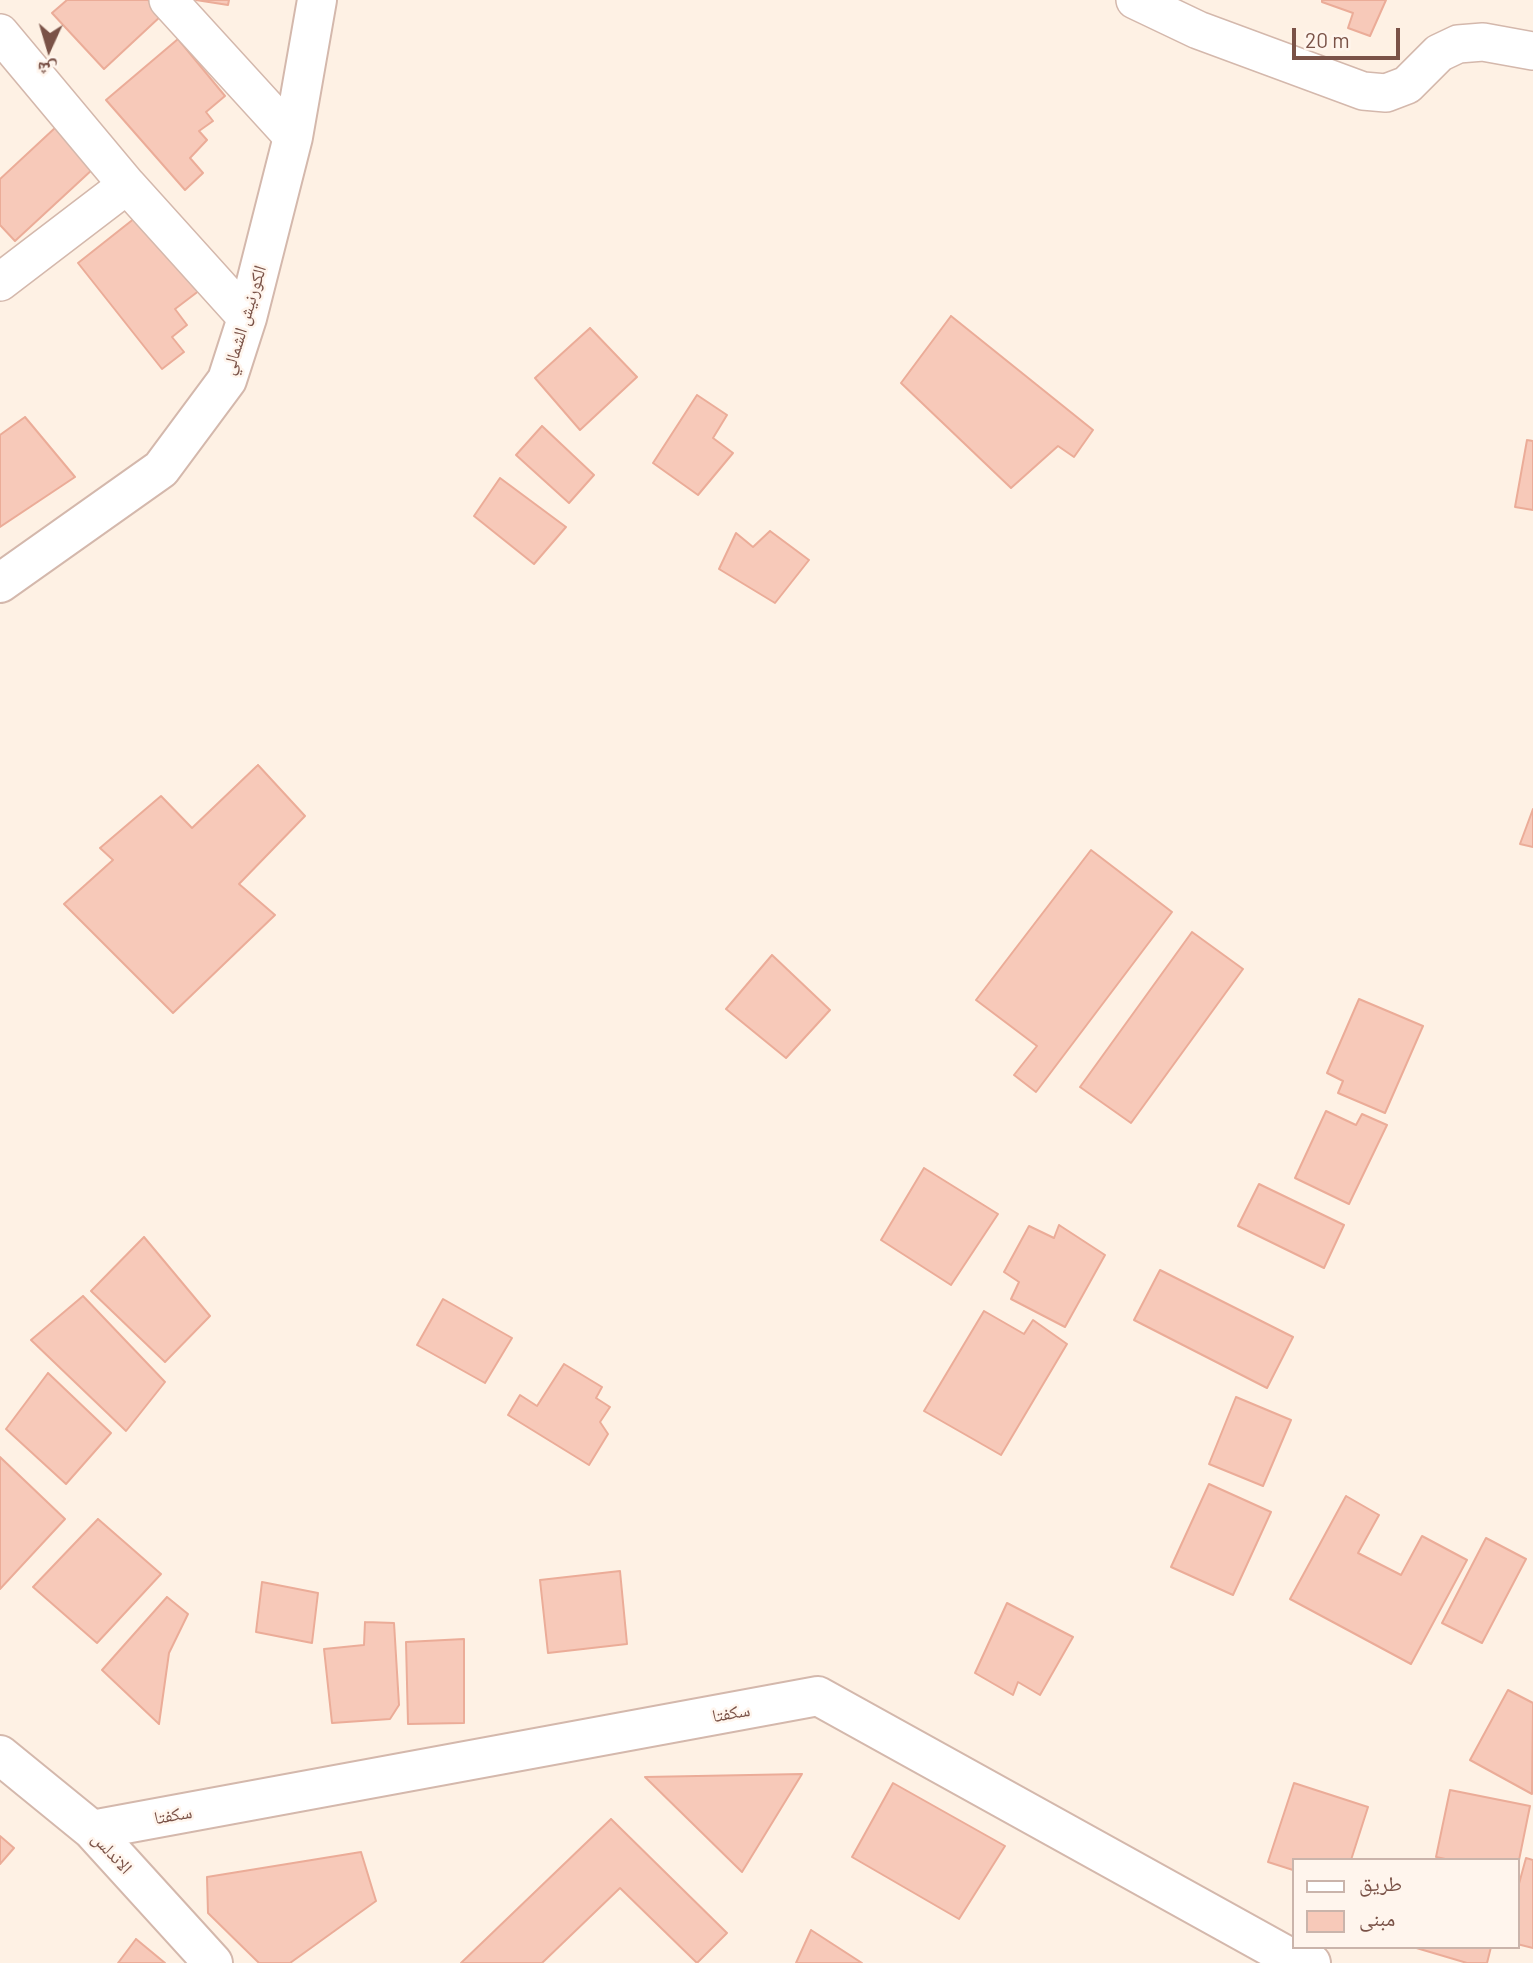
<!DOCTYPE html>
<meta charset="utf-8">
<style>
body{margin:0}
#map{position:relative;width:1533px;height:1963px;overflow:hidden;background:#fef1e4;font-family:Barlow,"Noto Naskh Arabic",sans-serif}
canvas{display:block}
.legend{position:absolute;left:1292px;top:1858px;width:228px;height:91px;box-sizing:border-box;background:#fff5ed;border:2px solid #cab4ab;margin:0;padding:9px 12px;list-style:none;font-size:21px;color:#7a5247}
.legend li{display:flex;align-items:center;gap:14px;height:35px}
.legend b{width:35px;border:2px solid #cab4ab}
.north{position:absolute;left:14px;top:14px;width:70px;height:70px;-webkit-text-stroke:5px #fff5ed;paint-order:stroke;rotate:184deg;font-size:19px;font-weight:700;line-height:28px;text-align:center;color:#7a5247}
.north::after{content:'';display:block;margin:auto;width:24px;height:32px;background:#7a5247;clip-path:polygon(50% 0,100% 100%,50% 72%,0 100%)}
.scale{position:absolute;left:1292px;top:28px;width:108px;height:32px;box-sizing:border-box;border:4px solid #7a5247;border-top:0;padding-left:9px;font-size:21px;line-height:24px;white-space:nowrap;color:#7a5247;-webkit-text-stroke:5px #fff5ed;paint-order:stroke}
</style>
<div id="map">
<canvas width="1533" height="1963"></canvas>
<ul class="legend">
<li><b style="height:9px;background:#fff"></b>طريق</li>
<li><b style="height:19px;background:#f7c9b9"></b>مبنى</li>
</ul>
<div class="north">ش</div>
<div class="scale">20 m</div>
</div>
<script>
const g = document.querySelector('canvas').getContext('2d');
g.lineJoin = 'round';
function paint(path, color) { g.fillStyle = color; g.fill(path, 'evenodd'); }
const shape = rows => new Path2D(rows.map(r => 'M' + r).join(''));
function strokePath(path, color, width, dash) { g.strokeStyle = color; g.lineWidth = width; g.lineCap = dash ? 'butt' : 'round'; g.setLineDash(dash || []); g.stroke(path); }
function label(font, color, halo, rows, align = 'center') {
  g.font = font + ' Barlow,"Noto Naskh Arabic",sans-serif'; g.lineWidth = 5; g.setLineDash([]); g.textBaseline = 'middle'; g.strokeStyle = halo; g.fillStyle = color; for (const [text, x, y, turn = 0] of rows) {
    g.save(); g.translate(x, y); g.rotate((+turn || 0) * Math.PI / 180); g.textAlign = isNaN(turn) ? turn : align; if (halo) g.strokeText(text, 0, 0); g.fillText(text, 0, 0); g.restore();
  }
}
const building = shape([
 [67,0,148,0,162,15,104,69,52,13,67,0],
 [196,0,229,0,228,5,196,0],
 [1322,0,1386,0,1370,36,1348,28,1353,13,1322,2,1322,0],
 [178,39,225,96,206,112,213,121,199,131,207,140,190,158,203,173,185,190,106,100,178,39],
 [56,127,94,168,15,241,0,225,0,179,56,127],
 [140,214,200,290,175,309,187,325,172,337,184,352,162,369,78,263,140,214],
 [951,316,1093,430,1074,457,1058,446,1011,488,901,383,951,316],
 [590,328,637,377,580,430,535,378,590,328],
 [697,395,727,415,713,438,733,453,698,495,653,463,697,395],
 [25,417,75,477,0,527,0,435,25,417],
 [542,426,594,475,569,503,516,455,542,426],
 [1527,440,1533,441,1533,510,1515,507,1527,440],
 [500,478,566,527,534,564,474,516,500,478],
 [770,531,809,560,775,603,719,569,736,533,753,547,770,531],
 [258,765,305,816,239,884,275,915,173,1013,64,904,113,860,100,848,161,796,192,828,258,765],
 [1533,809,1533,847,1520,844,1533,809],
 [1091,850,1172,912,1036,1092,1014,1075,1037,1046,976,1000,1091,850],
 [1192,932,1243,969,1131,1123,1080,1087,1192,932],
 [772,955,830,1010,786,1058,726,1009,772,955],
 [1359,999,1423,1026,1385,1113,1338,1093,1343,1081,1327,1073,1359,999],
 [1326,1111,1356,1125,1362,1114,1387,1125,1349,1204,1295,1178,1326,1111],
 [924,1168,998,1214,951,1285,881,1240,924,1168],
 [1259,1184,1344,1225,1324,1268,1238,1226,1259,1184],
 [1059,1225,1105,1255,1065,1327,1011,1299,1019,1282,1004,1272,1029,1226,1054,1238,1059,1225],
 [144,1237,210,1316,165,1362,91,1291,144,1237],
 [1160,1270,1293,1337,1267,1388,1134,1320,1160,1270],
 [83,1296,165,1382,126,1431,31,1340,83,1296],
 [443,1299,512,1338,485,1383,417,1345,443,1299],
 [984,1311,1024,1334,1033,1320,1067,1344,1001,1455,924,1411,984,1311],
 [564,1364,602,1387,596,1398,610,1407,600,1422,608,1434,589,1465,508,1415,520,1395,537,1406,564,1364],
 [48,1373,111,1433,66,1484,6,1429,48,1373],
 [1236,1397,1291,1420,1263,1486,1209,1464,1236,1397],
 [0,1457,65,1519,0,1589,0,1457],
 [1209,1484,1271,1512,1233,1595,1171,1567,1209,1484],
 [1346,1496,1379,1515,1358,1553,1401,1575,1422,1536,1467,1560,1411,1664,1290,1599,1346,1496],
 [98,1519,161,1574,97,1643,33,1587,98,1519],
 [1486,1538,1526,1559,1482,1643,1442,1623,1486,1538],
 [620,1571,627,1644,548,1653,540,1580,620,1571],
 [262,1582,318,1593,312,1643,256,1632,262,1582],
 [167,1597,188,1614,169,1653,159,1724,102,1670,167,1597],
 [1007,1603,1073,1637,1040,1695,1018,1682,1013,1695,975,1673,1007,1603],
 [365,1622,394,1623,399,1705,390,1719,332,1723,324,1649,364,1645,365,1622],
 [464,1639,464,1723,408,1724,406,1642,464,1639],
 [1508,1690,1533,1703,1532,1794,1470,1760,1508,1690],
 [802,1774,742,1872,645,1777,802,1774],
 [893,1783,1005,1846,959,1919,852,1857,893,1783],
 [1294,1783,1368,1807,1351,1860,1293,1860,1293,1870,1268,1862,1294,1783],
 [1450,1790,1530,1806,1517,1870,1517,1860,1450,1860,1436,1857,1450,1790],
 [611,1819,727,1933,697,1963,620,1888,542,1963,461,1963,611,1819],
 [0,1836,14,1848,0,1864,0,1836],
 [361,1852,376,1901,290,1963,259,1963,208,1913,207,1877,361,1852],
 [1526,1858,1533,1860,1533,1948,1517,1944,1517,1891,1526,1858],
 [811,1930,862,1963,796,1963,811,1930],
 [136,1939,165,1963,118,1963,136,1939],
 [1413,1947,1491,1947,1487,1963,1467,1963,1413,1947]
]);
const minor = shape([
 [168,0,293,137],
 [1135,0,1198,30,1363,91,1386,93,1407,85,1439,53,1458,44,1483,42,1533,51],
 [0,33,127,185,247,318],
 [0,282,127,185]
]);
const tertiary = shape([
 [0,583,161,469,227,380,247,318,293,137,317,0],
 [0,1755,92,1830,213,1963],
 [92,1830,818,1696,1289,1957,1311,1963]
]);
const streetNames = [
 ["الكورنيش الشمالي",244,320,-73],
 ["سكفتا",731,1713,-10],
 ["سكفتا",173,1815,-10],
 ["الاندلس",112,1853,47]
];
paint(building, '#f7c9b9');
strokePath(building, '#ebac98', 2);
strokePath(minor, '#d4b8ac', 40);
strokePath(tertiary, '#d4b8ac', 42);
strokePath(minor, '#fff', 37);
strokePath(tertiary, '#fff', 38);
label('18px', '#7a5247', '#fff5ed', streetNames);
</script>
